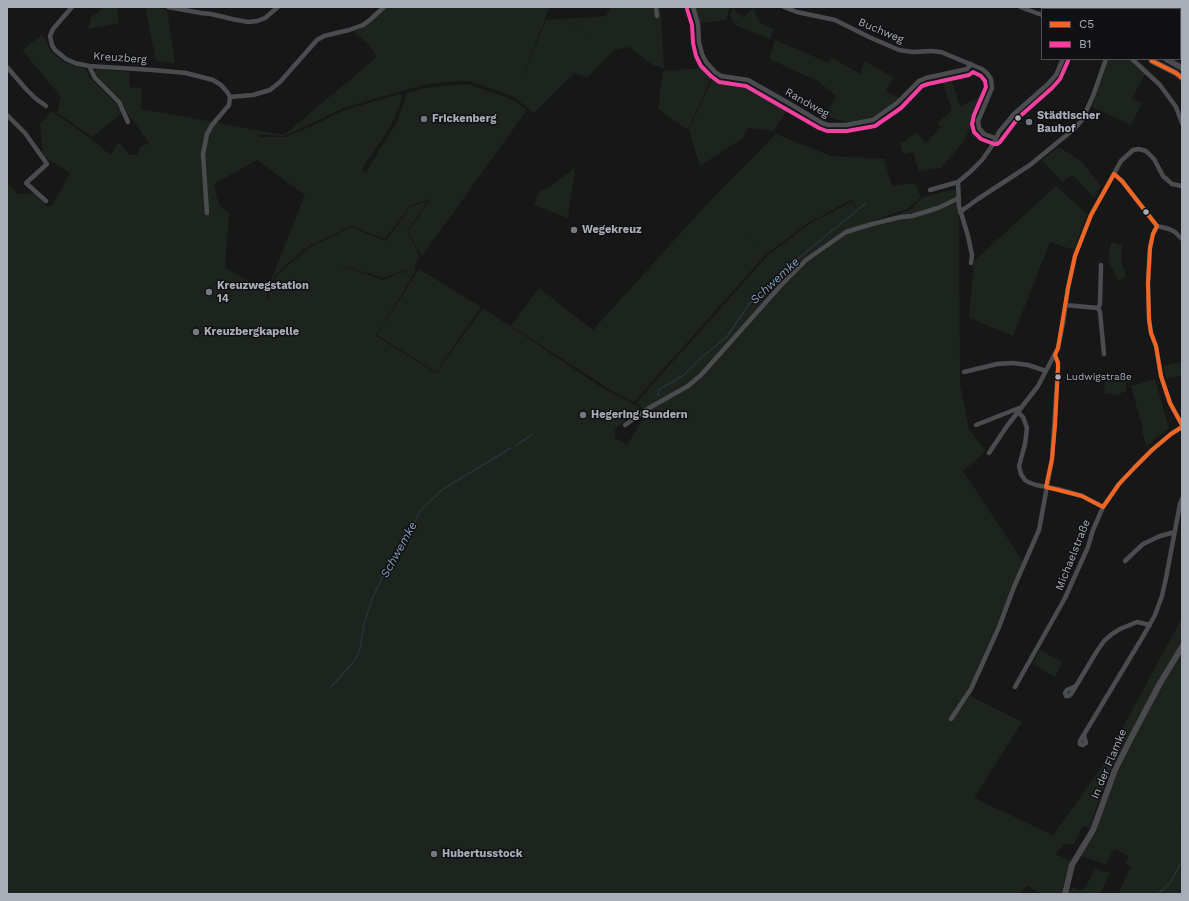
<!DOCTYPE html>
<meta charset="utf-8">
<style>
body{margin:0}
#map{position:relative;width:1189px;height:901px;overflow:hidden;background:#171717;font-family:"Work Sans",sans-serif}
canvas{display:block}
.frame{position:absolute;inset:0;border:8px solid #a8adb8;pointer-events:none}
.legend{position:absolute;left:1041px;top:8px;width:140px;height:52px;box-sizing:border-box;background:#111113;border:1px solid #4d4f55;margin:0;padding:5px 7px;list-style:none;font-size:12px;color:#a8adb8}
.legend li{display:flex;align-items:center;gap:8px;height:20px}
.legend b{width:20px;border:1px solid #4d4f55}
</style>
<div id="map">
<canvas width="1189" height="901"></canvas>
<div class="frame"></div>
<ul class="legend">
<li><b style="height:5px;background:#f26522"></b>C5</li>
<li><b style="height:5px;background:#f240a1"></b>B1</li>
</ul>
</div>
<script>
const g = document.querySelector('canvas').getContext('2d');
g.lineJoin = 'round';
function paint(path, color) { g.fillStyle = color; g.fill(path, 'evenodd'); }
const shape = rows => new Path2D(rows.map(r => 'M' + r).join(''));
function strokePath(path, color, width, dash) { g.strokeStyle = color; g.lineWidth = width; g.lineCap = dash ? 'butt' : 'round'; g.setLineDash(dash || []); g.stroke(path); }
function label(font, color, halo, rows, align = 'center') {
  g.font = font + ' "Work Sans",sans-serif'; g.lineWidth = 3; g.setLineDash([]); g.textBaseline = 'middle'; g.strokeStyle = halo; g.fillStyle = color; for (const [text, x, y, turn = 0] of rows) {
    g.save(); g.translate(x, y); g.rotate((+turn || 0) * Math.PI / 180); g.textAlign = isNaN(turn) ? turn : align; if (halo) g.strokeText(text, 0, 0); g.fillText(text, 0, 0); g.restore();
  }
}
const green = shape([
 [105,7,117,7,119,23,88,29,91,17],
 [145,7,155,7,167,10,175,63,156,61],
 [386,7,549,7,545,19,519,86,546,20,563,19,603,45,564,19,606,16,611,7,658,7,661,12,664,69,651,64,629,47,614,50,588,77,574,73,534,113,514,97,484,86,468,81,445,82,423,85,346,107,285,136,259,135,259,137,285,137,312,126,342,111,399,94,401,95,402,99,399,107,391,126,362,169,365,173,397,122,407,93,424,88,468,84,513,100,527,110,422,256,408,232,430,199,410,206,385,239,351,226,307,247,277,273,268,291,268,290,267,301,269,299,269,294,278,274,308,248,351,227,386,241,410,207,428,201,407,231,420,257,415,266,416,269,411,278,404,270,383,278,332,262,383,280,404,271,411,279,376,336,436,373,483,308,603,388,641,408,615,429,615,438,627,445,644,417,649,414,636,403,768,255,809,224,853,201,859,227,910,210,923,197,955,189,959,206,960,385,969,429,986,451,963,471,1024,563,960,710,970,696,1022,722,974,798,1053,835,1101,768,1182,618,1182,644,1157,684,1110,771,1089,828,1083,826,1074,844,1064,844,1056,854,1071,861,1061,894,1042,894,1027,886,1020,894,7,894,7,183,18,194,33,193,48,207,53,204,70,173,43,156,40,124,52,111,97,143,110,155,119,142,129,155,138,155,140,147,149,143,126,111,121,100,95,76,94,72,97,69,129,72,130,87,142,89,141,109,164,113,284,135,377,57,369,45,352,30],
 [257,160,305,195,268,288,252,282,225,268,229,213,219,206,214,184],
 [694,7,730,7,726,20,700,23],
 [732,8,744,18,753,8,760,23,774,29,770,39,737,26,730,16],
 [42,35,47,42,50,50,56,56,64,62,85,68,90,78,116,103,121,114,92,137,57,113,61,97,22,50],
 [775,40,829,63,831,57,860,74,864,61,893,77,886,91,900,98,875,117,853,124,825,116,836,96,818,81,769,59],
 [1108,59,1128,59,1145,74,1132,98,1142,103,1131,125,1092,107],
 [702,68,711,78,688,130,658,109,663,71],
 [713,77,737,84,764,93,788,108,774,131,748,128,743,138,700,166,689,130],
 [950,77,960,106,985,95,964,141,941,168,919,171,913,152,903,154,900,142,905,141,916,132,926,143,941,127,937,123,952,110,941,78],
 [776,134,831,156,884,159,892,186,915,183,921,197,909,208,859,226,853,199,808,223,767,254,741,233,766,254,634,402,617,394,511,326,539,288,593,330,706,205],
 [1059,147,1081,161,1101,186,1094,198,1073,175,1062,182,1042,160],
 [575,168,568,218,534,205,539,191,548,188],
 [1056,186,1087,214,1074,250,1050,242,1013,336,969,318,974,261],
 [1111,242,1123,245,1121,259,1126,277,1118,280,1108,260],
 [419,269,481,307,436,372,377,335],
 [1182,362,1182,376,1166,379,1163,366],
 [1127,374,1126,391,1117,395,1104,393,1105,381,1112,381],
 [1155,379,1169,428,1147,446,1142,432,1143,429,1131,386],
 [1040,650,1062,662,1055,677,1032,664],
 [1182,653,1182,827,1180,830,1182,831,1182,894,1118,894,1131,867,1125,864,1129,856,1114,849,1106,864,1080,856,1094,834,1117,774,1125,756,1161,686],
 [1094,868,1110,873,1101,893,1102,894,1069,894,1072,887,1080,890,1087,886]
]);
const stream = shape([
 [658,396,658,390,684,375,703,356,726,338,752,300,778,275,866,203],
 [516,445,532,435],
 [331,687,355,660,360,649,364,624,372,599,384,574,403,545,420,511,443,489,511,448],
 [1158,894,1170,883,1182,861]
]);
const river = shape([
 [1159,7,1161,9],
 [1180,47,1182,48]
]);
const street = shape([
 [72,7,53,29,50,36,52,45,55,50,66,59,75,63,89,66,153,70,186,73,213,80,221,85,228,93,230,97,229,105,212,125,207,134,203,154,207,213],
 [168,7,201,13,211,14,232,19,248,22,257,21,265,18,278,7],
 [656,7,657,16],
 [693,7,698,24,699,42,702,54,706,62,715,72,721,76,748,80,792,105,822,123,828,125,846,125,873,120,897,103,919,81,926,78,967,69,971,64],
 [784,7,797,12,835,20,869,37,899,50,913,52,931,51,941,52,982,69,987,73,991,79,992,88,978,121,979,128,984,134,995,138],
 [1020,7,1042,15],
 [1132,59,1160,85,1176,107,1182,123],
 [89,66,95,78,119,102,128,122],
 [7,67,26,89,35,98,46,106],
 [230,97,253,95,270,90,280,82,317,40,324,36,349,30,363,25,371,19,384,7],
 [7,115,25,133,47,164,26,183,46,201],
 [1114,174,1122,181,1157,226,1153,234,1150,248,1148,283,1149,319,1151,333,1156,346,1161,376,1170,403,1182,425],
 [958,182,959,206,968,236,972,255,971,263],
 [930,190,958,182,970,172,982,160,994,143,999,132,1014,114,1048,84,1056,75,1063,59],
 [960,212,978,199,1030,165,1074,129,1082,120,1093,96,1106,59],
 [1157,226,1169,229,1175,232,1182,239],
 [1101,265,1100,304,1098,308,1100,312,1104,354],
 [1065,305,1098,308],
 [964,372,997,364,1013,363,1028,365,1046,371],
 [1017,411,1023,417,1027,428,1025,444,1019,466,1021,474,1025,480,1028,482,1036,485,1058,489,1082,496,1103,507],
 [625,425,649,408,688,386,701,375,783,283,806,260,846,232,872,224,901,217,912,216,938,208,959,198],
 [976,425,1019,408],
 [989,453,1007,426,1038,386,1058,348,1063,323,1068,288,1075,256,1091,215,1121,161,1133,150,1139,149,1146,151,1154,159,1163,176,1172,184,1182,186],
 [1125,561,1143,544,1160,536,1175,532],
 [1076,686,1072,693,1069,696,1066,696,1065,693,1067,690,1076,686,1097,651,1104,641,1112,634,1120,629,1137,622,1150,625],
 [1015,687,1065,598,1088,547,1093,530,1103,507,1119,484,1135,467,1152,450,1171,434,1182,427],
 [951,719,971,689,999,627,1014,587,1039,530,1052,459,1058,368,1058,363,1055,355],
 [1084,735,1086,743,1083,745,1080,744,1080,741,1145,633,1155,615,1162,596,1166,578,1180,504,1182,499]
]);
const secondary = shape([
 [1081,7,1082,9],
 [1151,59,1152,61,1176,73,1182,78],
 [1166,59,1182,68],
 [1065,894,1072,865,1093,830,1115,770,1130,740,1159,685,1182,647]
]);
const bus1 = shape([
 [1151,59,1152,61,1176,73,1182,78],
 [1114,174,1122,181,1157,226,1153,234,1150,248,1148,283,1149,319,1151,333,1156,346,1161,376,1170,403,1182,425],
 [1055,355,1058,348,1068,288,1075,256,1091,215,1114,174],
 [1046,487,1052,459,1055,426,1058,368,1058,363,1055,355],
 [1046,487,1082,496,1103,507],
 [1103,507,1119,484,1135,467,1152,450,1171,434,1182,427]
]);
const bus2 = shape([
 [687,9,692,25,693,43,696,56,701,66,711,76,719,82,746,86,819,128,827,131,847,131,875,126,901,108,922,86,928,84,969,75,973,72,981,76,985,81,986,87,974,115,972,124,974,132,981,139,994,144,997,144,1000,142,1018,118,1052,88,1060,79,1068,61]
]);
const markers = [
 [1018,118,3.5,"#a8adb8"],
 [424,119,4,"#757880"],
 [1029,122,4,"#757880"],
 [1146,212,3.5,"#a8adb8"],
 [574,230,4,"#757880"],
 [209,292,4,"#757880"],
 [196,332,4,"#757880"],
 [1058,377,3.5,"#a8adb8"],
 [583,415,4,"#757880"],
 [434,854,4,"#757880"]
];
const busNames = [
 ["Ludwigstraße",1066,377]
];
const streetNames = [
 ["Buchweg",881,31,23],
 ["Kreuzberg",120,58,4],
 ["Randweg",807,103,29],
 ["Michaelstraße",1073,555,-68],
 ["In der Flamke",1109,764,-67]
];
const poiNames = [
 ["Städtischer",1037,116],
 ["Bauhof",1037,129],
 ["Frickenberg",432,119],
 ["Wegekreuz",582,230],
 ["Kreuzwegstation",217,286],
 ["14",217,299],
 ["Kreuzbergkapelle",204,332],
 ["Hegering Sundern",591,415],
 ["Hubertusstock",442,854]
];
const waterNames = [
 ["Schwemke",775,281,-43],
 ["Schwemke",399,550,-61]
];
paint(green, '#1d241e');
strokePath(stream, '#2a3239', 1.5);
strokePath(river, '#2a3239', 9);
strokePath(street, '#4b4c50', 4.5);
strokePath(secondary, '#4a4a4e', 6);
strokePath(bus1, '#f26522', 4);
strokePath(bus2, '#f240a1', 4);
for (const [x, y, r, color] of markers) { const dot = new Path2D(); dot.arc(x, y, r, 0, 2 * Math.PI); g.fillStyle = color; g.fill(dot); strokePath(dot, '#111113', 1.5); }
label('10px', '#a8adb8', '#111113', busNames, 'left');
label('11px', '#a8adb8', '#111113', streetNames);
label('bold 11px', '#a8adb8', '#111113', poiNames, 'left');
label('italic 12px', '#7f9bb3', '#111113', waterNames);
</script>
